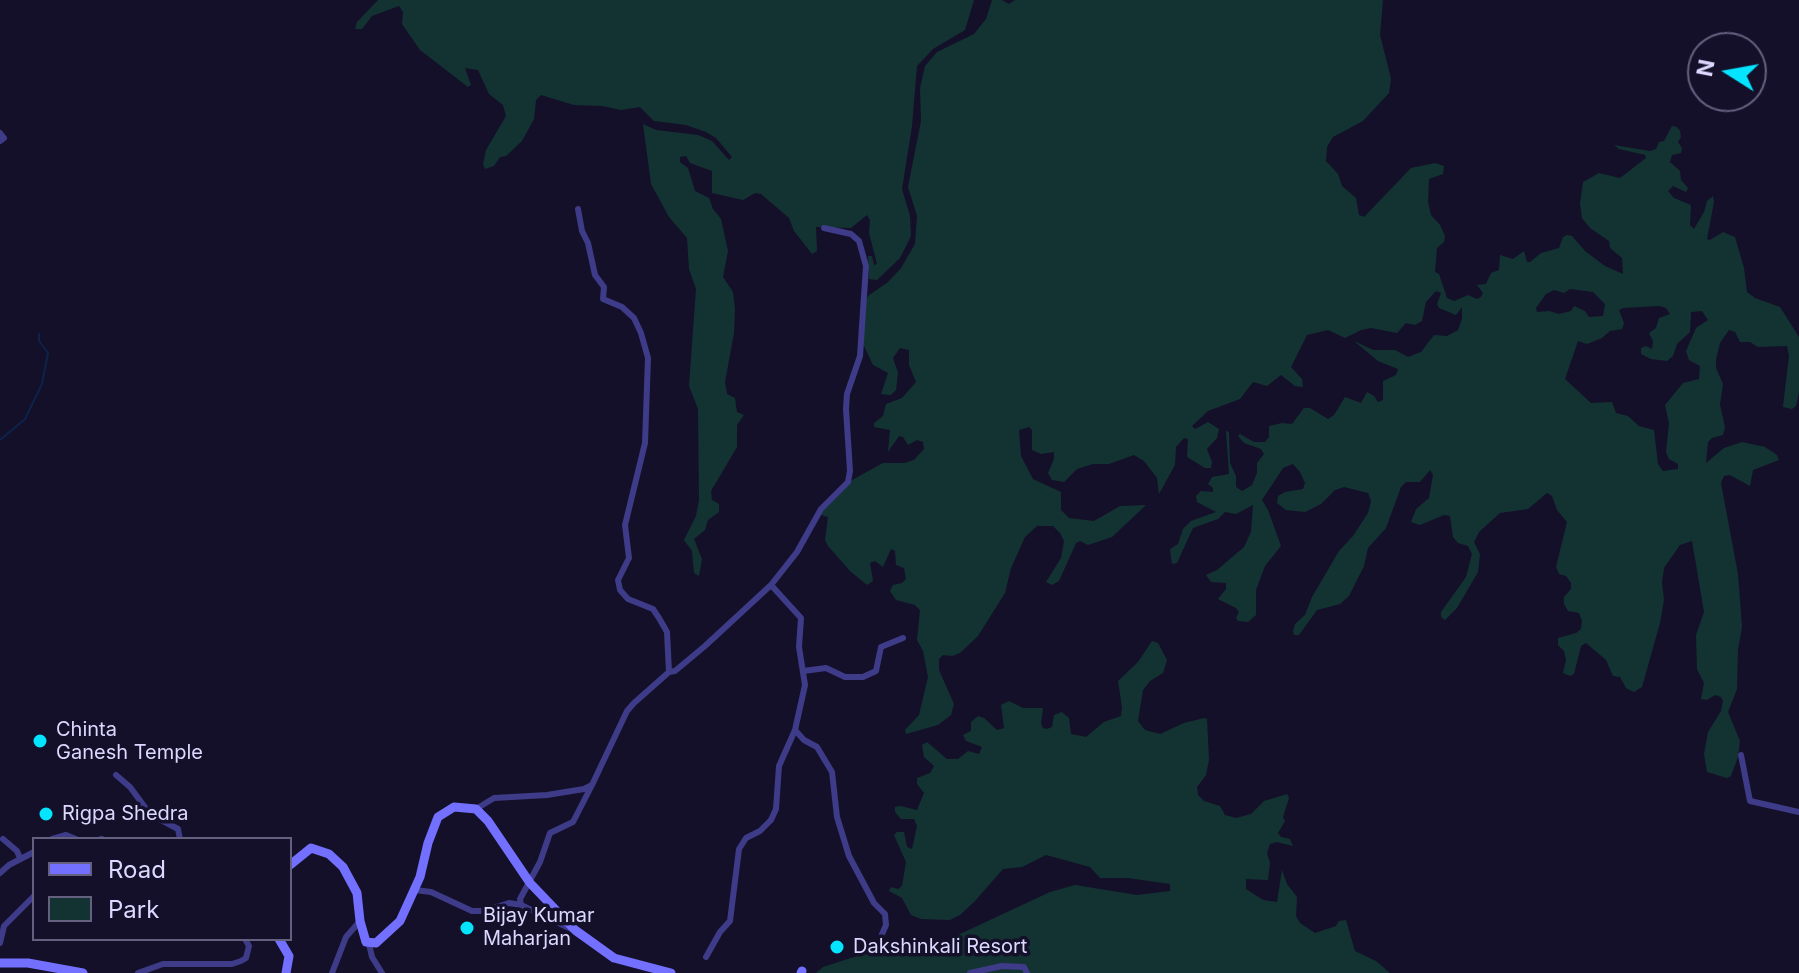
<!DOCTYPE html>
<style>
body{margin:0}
#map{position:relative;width:1799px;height:973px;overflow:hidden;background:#141029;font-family:Inter,sans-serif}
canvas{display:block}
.legend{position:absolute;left:32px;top:837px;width:260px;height:104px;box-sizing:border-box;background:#141029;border:2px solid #64607f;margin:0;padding:10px 14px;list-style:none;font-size:24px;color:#dcd8ff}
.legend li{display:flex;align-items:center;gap:16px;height:40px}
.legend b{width:40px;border:2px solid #64607f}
.north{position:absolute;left:1687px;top:32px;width:80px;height:80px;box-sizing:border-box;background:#141029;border:2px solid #64607f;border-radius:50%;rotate:281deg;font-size:22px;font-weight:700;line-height:32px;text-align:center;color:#dcd8ff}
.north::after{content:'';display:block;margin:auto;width:28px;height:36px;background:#04e4ff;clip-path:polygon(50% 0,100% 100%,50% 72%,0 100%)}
</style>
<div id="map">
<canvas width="1799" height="973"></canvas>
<ul class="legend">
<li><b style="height:10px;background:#736fff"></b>Road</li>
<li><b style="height:22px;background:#133332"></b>Park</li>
</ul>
<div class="north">N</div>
</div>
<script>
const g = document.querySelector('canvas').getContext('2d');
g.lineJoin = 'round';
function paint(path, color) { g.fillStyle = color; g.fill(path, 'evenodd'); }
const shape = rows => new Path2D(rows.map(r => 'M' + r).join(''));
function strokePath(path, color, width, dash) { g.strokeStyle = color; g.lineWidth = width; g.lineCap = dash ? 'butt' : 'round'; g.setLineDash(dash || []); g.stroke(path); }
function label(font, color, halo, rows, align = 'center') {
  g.font = font + ' Inter,sans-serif'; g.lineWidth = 7; g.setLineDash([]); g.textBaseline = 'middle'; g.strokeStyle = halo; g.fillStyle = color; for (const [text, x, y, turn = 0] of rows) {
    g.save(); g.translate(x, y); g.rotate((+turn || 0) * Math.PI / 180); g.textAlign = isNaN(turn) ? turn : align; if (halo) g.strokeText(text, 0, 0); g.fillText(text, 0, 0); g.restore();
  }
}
const green = shape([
 [378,0,974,0,965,30,933,49,917,66,912,126,902,189,910,216,911,236,900,258,877,280,869,279,868,256,872,256,874,265,877,264,869,233,870,220,867,215,851,228,816,227,817,251,812,254,794,231,789,218,761,194,755,193,743,200,712,193,712,171,690,163,686,156,680,157,680,162,688,168,695,191,709,198,713,209,721,219,728,251,723,277,733,292,735,309,734,333,725,382,727,394,735,398,737,412,744,415,737,425,737,447,711,491,712,500,719,504,719,512,708,520,705,530,694,539,702,559,699,576,694,573,692,551,684,540,696,516,699,500,698,409,689,386,696,289,689,269,687,238,669,217,651,184,643,124,656,130,698,135,712,141,729,160,732,157,716,138,706,132,686,125,654,121,640,107,621,110,602,106,574,105,541,95,536,100,534,119,522,141,506,156,500,157,494,166,485,169,483,164,486,150,506,116,503,105,489,94,478,70,465,68,471,85,468,87,420,50,402,24,403,12,399,6,372,16,362,29,355,29,357,22],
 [992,0,1002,0,1009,4,1015,0,1383,0,1380,35,1391,79,1389,93,1363,121,1333,137,1327,147,1326,161,1338,174,1342,186,1356,198,1359,215,1364,217,1411,168,1435,163,1444,166,1443,174,1429,179,1428,202,1431,215,1440,225,1445,236,1444,242,1437,248,1435,272,1439,274,1447,298,1454,301,1468,295,1477,299,1481,297,1483,293,1477,285,1486,284,1491,273,1499,270,1500,255,1513,259,1524,251,1527,262,1530,262,1541,253,1559,248,1563,237,1567,235,1572,236,1585,251,1605,266,1623,274,1622,258,1610,248,1609,241,1590,228,1582,218,1580,203,1583,182,1599,173,1620,178,1646,158,1645,155,1619,149,1614,145,1650,151,1656,149,1659,142,1664,141,1672,126,1677,127,1680,131,1681,137,1678,142,1682,148,1681,153,1672,155,1670,162,1680,171,1681,180,1688,188,1686,192,1673,186,1668,191,1674,198,1691,205,1690,225,1694,229,1704,212,1707,201,1713,196,1714,202,1707,239,1710,240,1723,232,1735,237,1744,268,1747,292,1755,298,1780,307,1799,337,1799,392,1796,406,1792,409,1783,407,1789,356,1787,346,1758,347,1750,342,1740,342,1735,332,1729,330,1720,343,1716,359,1716,368,1723,384,1720,405,1725,427,1723,435,1712,438,1708,442,1706,463,1724,448,1742,442,1765,447,1777,455,1779,460,1753,470,1750,486,1730,475,1724,476,1721,483,1738,574,1742,627,1738,650,1737,689,1728,712,1740,741,1738,757,1731,776,1727,778,1707,772,1704,754,1708,732,1721,711,1723,701,1721,697,1715,695,1707,700,1701,699,1704,683,1697,669,1696,635,1704,612,1692,541,1680,545,1664,568,1662,582,1664,600,1660,623,1642,687,1634,692,1626,688,1620,677,1613,676,1606,660,1586,643,1581,646,1574,674,1570,676,1563,673,1566,660,1564,651,1558,645,1558,638,1576,633,1581,629,1582,621,1579,613,1568,611,1564,604,1564,597,1571,589,1571,583,1566,576,1559,574,1556,567,1567,522,1557,510,1552,496,1547,493,1528,509,1500,513,1479,532,1474,542,1480,554,1478,572,1457,608,1445,620,1441,617,1441,612,1466,577,1472,554,1468,546,1458,543,1453,537,1450,516,1444,515,1420,525,1411,522,1416,509,1429,498,1433,475,1430,470,1420,482,1406,482,1401,487,1386,528,1368,548,1364,566,1349,596,1340,604,1317,610,1299,635,1294,635,1293,631,1295,624,1305,615,1312,597,1339,551,1353,536,1368,513,1371,501,1368,493,1344,487,1335,490,1321,504,1305,512,1286,510,1277,503,1278,496,1285,492,1303,489,1305,483,1300,472,1293,464,1283,468,1262,500,1268,510,1281,546,1265,566,1256,590,1256,615,1248,622,1238,621,1236,618,1239,612,1236,608,1218,599,1226,589,1226,583,1211,582,1206,575,1217,570,1244,547,1251,532,1253,505,1236,514,1225,512,1218,519,1193,528,1177,563,1172,564,1170,549,1178,544,1183,529,1191,521,1216,512,1197,502,1196,496,1201,491,1213,492,1213,488,1208,484,1212,477,1229,474,1226,431,1229,432,1230,463,1236,476,1236,487,1242,491,1252,485,1257,473,1257,463,1264,454,1261,449,1244,443,1238,436,1240,434,1254,442,1265,442,1269,437,1269,426,1282,423,1292,424,1304,408,1310,408,1328,419,1334,415,1345,397,1361,403,1367,392,1374,396,1378,402,1383,400,1383,381,1396,375,1398,369,1378,361,1354,341,1373,350,1395,350,1408,357,1421,352,1434,335,1447,336,1458,330,1462,319,1462,307,1456,315,1439,308,1437,304,1441,293,1436,291,1426,302,1422,321,1415,325,1406,323,1397,333,1371,328,1361,330,1345,338,1328,330,1307,335,1291,367,1302,379,1303,387,1295,386,1281,375,1267,386,1253,382,1240,399,1208,411,1192,426,1195,429,1208,422,1219,429,1217,438,1207,449,1212,462,1211,468,1205,468,1187,457,1188,439,1184,438,1176,447,1175,465,1159,494,1157,478,1144,461,1134,455,1109,464,1093,464,1077,469,1064,482,1052,480,1048,473,1054,459,1054,452,1041,454,1032,450,1032,430,1029,427,1019,430,1021,456,1033,479,1061,492,1061,510,1069,518,1094,521,1120,506,1146,505,1112,537,1088,545,1080,541,1076,543,1059,581,1052,585,1046,582,1061,558,1064,541,1060,533,1053,526,1037,526,1025,537,1011,568,1005,593,978,636,960,653,952,656,943,655,939,659,939,670,954,704,951,715,938,725,906,734,905,730,919,715,928,677,923,651,917,640,920,610,915,605,896,600,890,591,893,585,902,583,906,579,904,568,896,565,895,551,891,549,883,567,875,561,870,563,873,581,867,585,850,571,828,546,825,540,828,517,821,515,823,509,852,480,883,463,904,463,914,460,924,449,923,442,917,440,908,445,903,437,899,436,888,452,890,430,874,427,874,423,883,416,886,404,902,398,916,382,909,365,909,350,900,348,893,358,898,373,896,390,891,395,881,394,888,373,873,365,863,344,865,303,868,296,888,282,901,268,915,244,917,216,908,187,921,121,920,88,925,66,937,52,974,34,986,19],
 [1570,289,1593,292,1605,304,1603,316,1589,317,1585,311,1574,306,1571,311,1559,314,1549,311,1537,312,1536,308,1546,294,1554,290,1564,293],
 [1659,306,1666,308,1670,314,1659,318,1656,328,1649,333,1653,341,1652,349,1646,346,1641,348,1641,354,1651,359,1667,361,1673,356,1677,344,1690,332,1691,312,1702,311,1708,320,1696,328,1686,351,1689,360,1700,366,1699,379,1683,383,1665,405,1669,423,1666,452,1669,459,1678,464,1678,469,1663,471,1658,464,1654,430,1639,426,1628,416,1616,413,1612,402,1591,403,1565,379,1578,341,1587,344,1602,338,1610,331,1622,329,1624,323,1619,310,1623,308],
 [1152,641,1158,643,1167,660,1163,673,1150,681,1143,690,1138,721,1145,730,1160,734,1184,723,1204,718,1207,719,1209,760,1206,775,1197,787,1198,795,1204,801,1220,806,1225,815,1236,818,1251,814,1264,801,1287,794,1289,798,1283,817,1285,821,1278,833,1281,837,1290,839,1293,846,1277,842,1270,844,1267,853,1270,863,1268,880,1246,879,1246,889,1263,900,1277,902,1282,870,1287,884,1297,897,1296,916,1300,923,1315,933,1336,926,1339,921,1346,920,1355,951,1376,961,1390,973,816,973,823,967,863,954,930,948,1050,892,1075,885,1137,895,1170,891,1170,884,1128,878,1100,878,1090,867,1046,855,1022,867,1003,869,975,901,960,915,950,920,921,919,911,915,902,898,889,891,891,887,898,889,902,886,906,862,894,835,897,832,904,832,907,847,912,849,917,826,914,819,901,819,895,812,895,807,900,806,917,810,924,793,917,784,917,778,930,773,934,766,924,757,922,745,927,742,947,759,958,759,968,751,979,754,982,747,966,741,963,735,971,731,971,722,978,716,984,718,997,730,1004,728,1001,705,1009,701,1023,708,1043,708,1041,723,1043,728,1047,729,1052,727,1054,715,1062,712,1069,718,1071,734,1086,737,1104,722,1121,716,1122,707,1118,681,1138,662]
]);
const stream = shape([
 [0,440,25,419,42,384,48,353,39,341,39,334]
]);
const minor = shape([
 [0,133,4,138,0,141],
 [578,209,582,231,588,243,595,275,604,287,603,299,622,307,634,318,641,333,648,358,645,443,625,525,629,558,618,580,620,590,628,599,653,609,659,618,667,632,669,672],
 [771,585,801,618,799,647,805,685,795,730,804,740,817,747,832,772,837,817,849,856,874,903,885,914,886,925,876,948],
 [803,671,826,668,845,677,863,677,876,671,881,647,903,638],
 [1741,755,1750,801,1799,812],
 [116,775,130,787,150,814,178,829,180,839],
 [476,809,494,798,547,795,584,789,592,785,627,711,634,703,669,672,675,671,705,646,771,585,797,552,821,509,848,482,850,471,846,409,847,394,860,356,866,266,859,241,851,234,824,228],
 [3,839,17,851,20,858],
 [52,839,66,835,76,839],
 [101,839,102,839],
 [0,873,9,865,34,852],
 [415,890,431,892,472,911,483,911,509,903,521,905,571,929],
 [521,905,520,899,540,862,550,833,573,822,592,785],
 [0,943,4,926,34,896],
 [369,944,372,957,382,973],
 [706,957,720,932,730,921,739,849,746,838,760,831,771,820,776,809,779,766,795,730],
 [138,973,163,964,232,964,241,961,246,958,249,946,245,939],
 [332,973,346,937,360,921],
 [970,973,1002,966,1024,967,1027,973]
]);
const secondary = shape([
 [290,865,311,848,329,854,343,867,357,893,360,921,366,942,376,943,400,921,420,877,428,843,438,817,454,807,476,809,488,821,530,883,575,930,614,958,671,973],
 [279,939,289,956,286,973],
 [0,963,28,963,83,973],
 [801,973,802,971]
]);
const markers = [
 [40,741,8,"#04e4ff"],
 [46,814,8,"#04e4ff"],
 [467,928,8,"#04e4ff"],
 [837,947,8,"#04e4ff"]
];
const poiNames = [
 ["Chinta",56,730],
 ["Ganesh Temple",56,753],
 ["Rigpa Shedra",62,814],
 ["Bijay Kumar",483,916],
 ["Maharjan",483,939],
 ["Dakshinkali Resort",853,947]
];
paint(green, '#133332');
strokePath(stream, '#0c234b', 2);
strokePath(minor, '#3e3b88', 6);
strokePath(secondary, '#736fff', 9);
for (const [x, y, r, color] of markers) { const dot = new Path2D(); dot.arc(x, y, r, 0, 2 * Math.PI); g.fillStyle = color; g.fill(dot); strokePath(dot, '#141029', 3); }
label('20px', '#dcd8ff', '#141029', poiNames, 'left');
</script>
